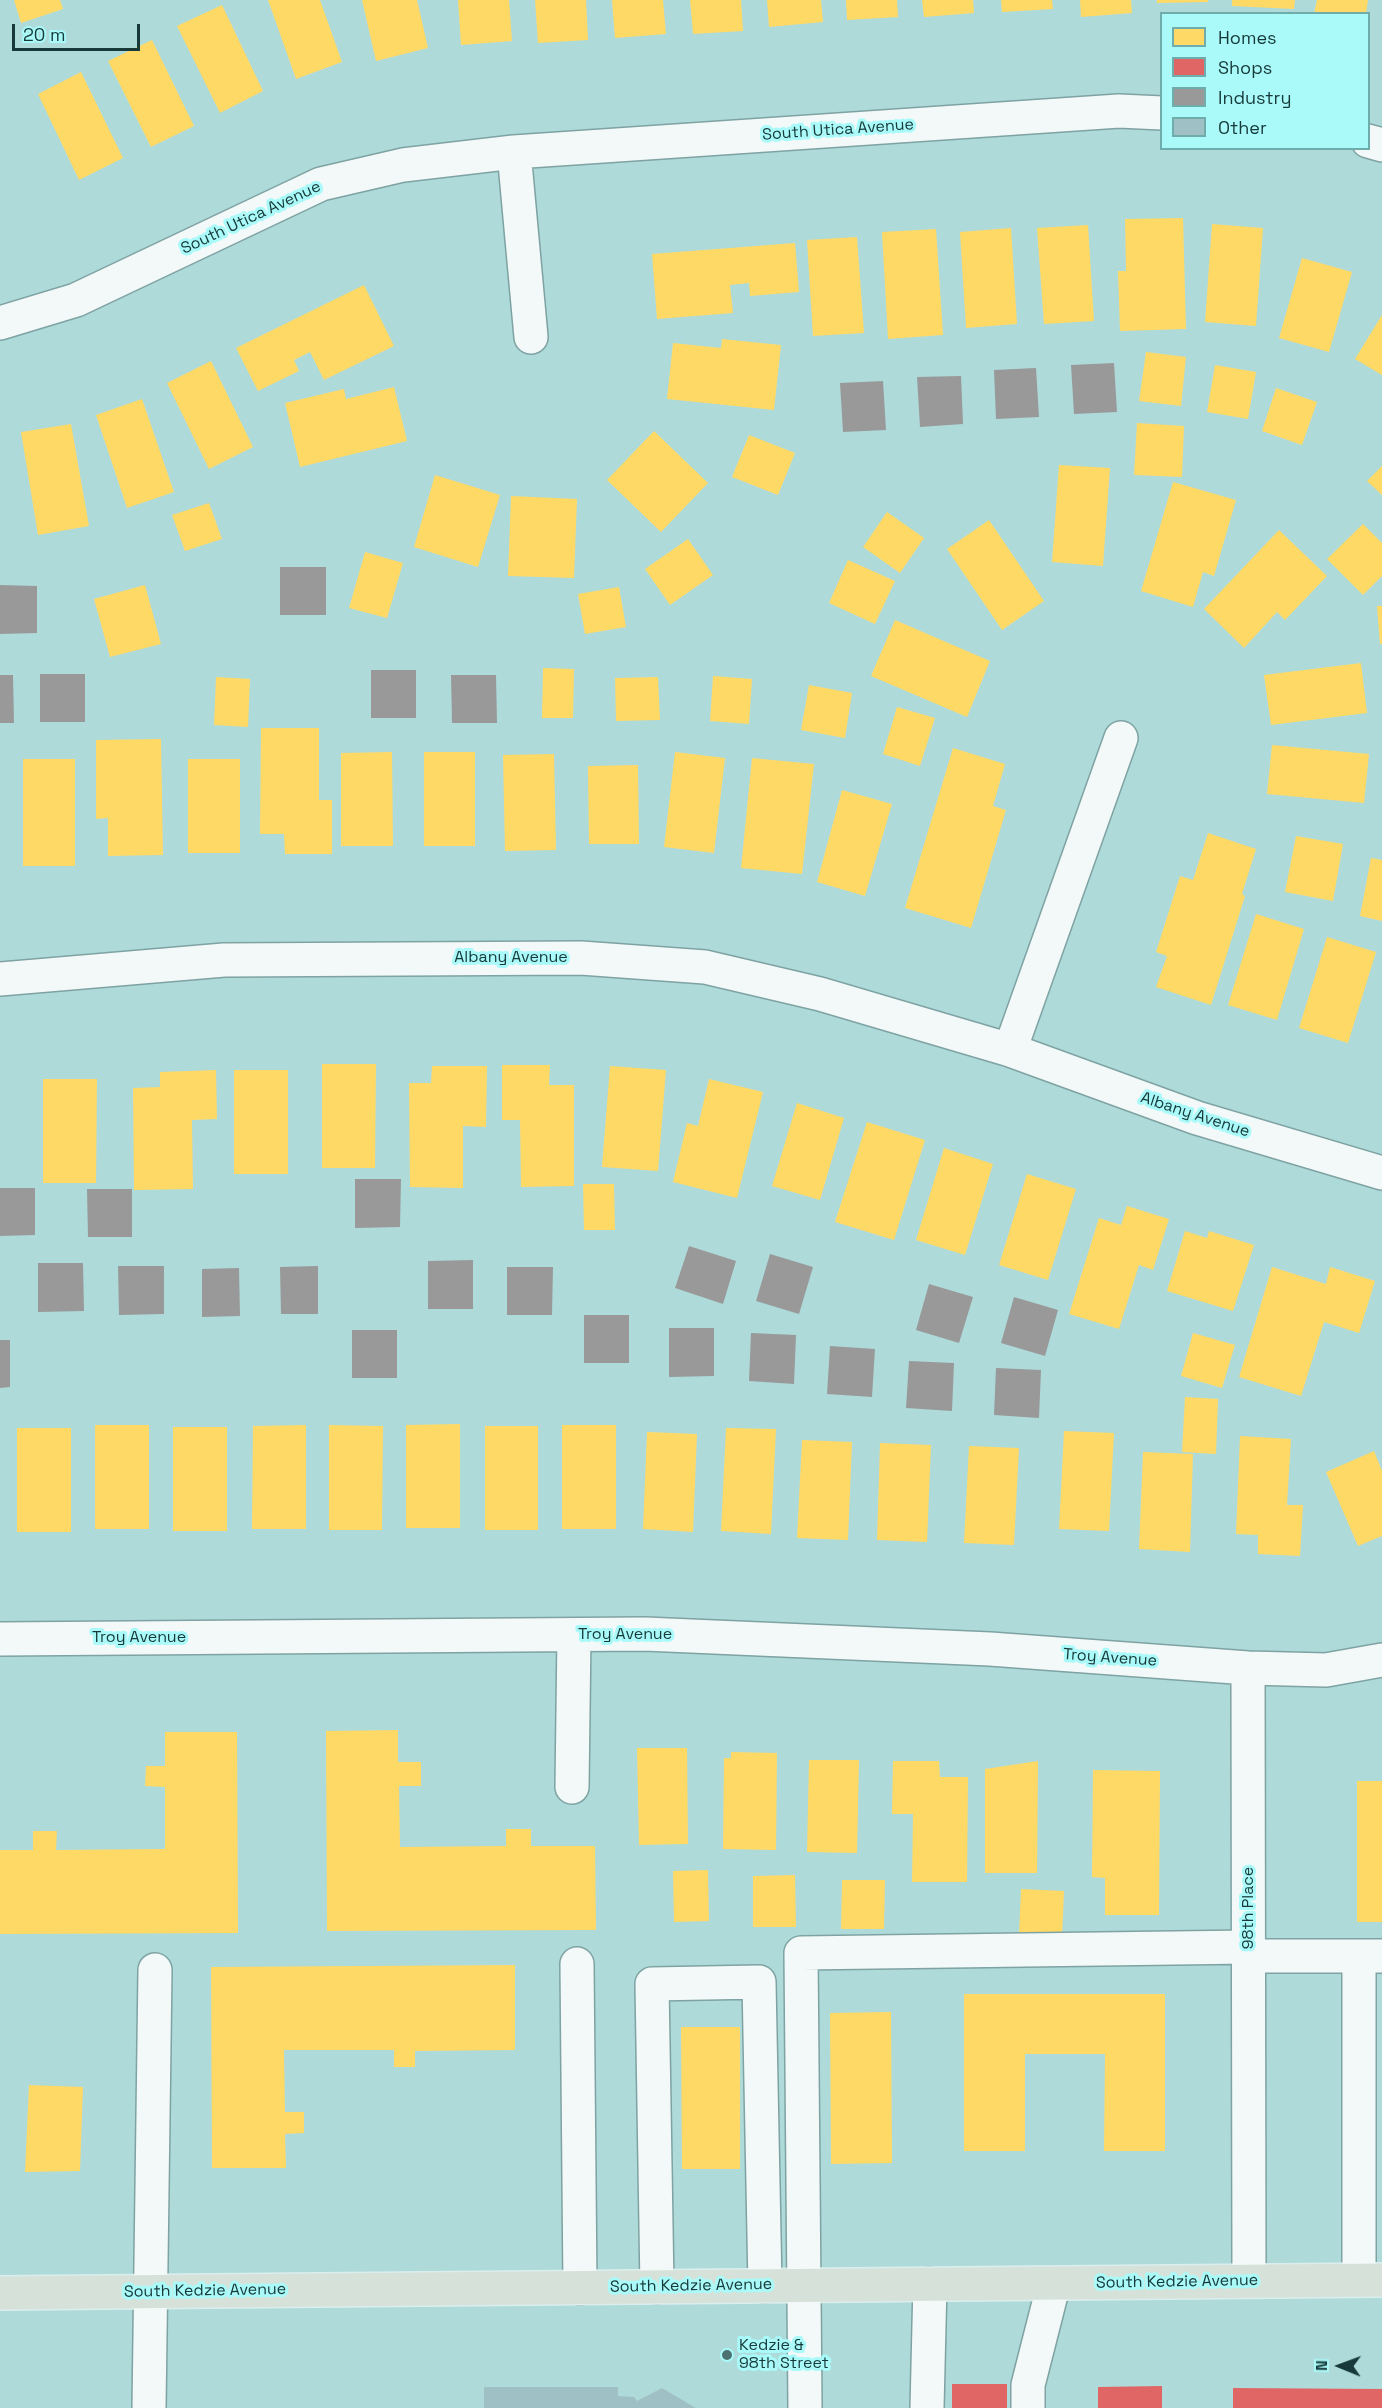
<!DOCTYPE html>
<style>
body{margin:0}
#map{position:relative;width:1382px;height:2408px;overflow:hidden;background:#aedada;font-family:"Space Grotesk",sans-serif}
canvas{display:block}
.legend{position:absolute;left:1160px;top:12px;width:210px;height:138px;box-sizing:border-box;background:#a9faf9;border:2px solid #6fadac;margin:0;padding:8px 10px;list-style:none;font-size:18px;color:#173939}
.legend li{display:flex;align-items:center;gap:12px;height:30px}
.legend b{width:30px;border:2px solid #6fadac}
.north{position:absolute;left:1310px;top:2336px;width:60px;height:60px;-webkit-text-stroke:4px #a9faf9;paint-order:stroke;rotate:271deg;font-size:16px;font-weight:700;line-height:24px;text-align:center;color:#173939}
.north::after{content:'';display:block;margin:auto;width:21px;height:27px;background:#173939;clip-path:polygon(50% 0,100% 100%,50% 72%,0 100%)}
.scale{position:absolute;left:12px;top:24px;width:128px;height:27px;box-sizing:border-box;border:3px solid #173939;border-top:0;padding-left:8px;font-size:18px;line-height:21px;white-space:nowrap;color:#173939;-webkit-text-stroke:4px #a9faf9;paint-order:stroke}
</style>
<div id="map">
<canvas width="1382" height="2408"></canvas>
<ul class="legend">
<li><b style="height:16px;background:#ffd966"></b>Homes</li>
<li><b style="height:16px;background:#e06666"></b>Shops</li>
<li><b style="height:16px;background:#999"></b>Industry</li>
<li><b style="height:16px;background:#9fc1c5"></b>Other</li>
</ul>
<div class="north">N</div>
<div class="scale">20 m</div>
</div>
<script>
const g = document.querySelector('canvas').getContext('2d');
g.lineJoin = 'round';
function paint(path, color) { g.fillStyle = color; g.fill(path, 'evenodd'); }
const shape = rows => new Path2D(rows.map(r => 'M' + r).join(''));
function strokePath(path, color, width, dash) { g.strokeStyle = color; g.lineWidth = width; g.lineCap = dash ? 'butt' : 'round'; g.setLineDash(dash || []); g.stroke(path); }
function label(font, color, halo, rows, align = 'center') {
  g.font = font + ' "Space Grotesk",sans-serif'; g.lineWidth = 6; g.setLineDash([]); g.textBaseline = 'middle'; g.strokeStyle = halo; g.fillStyle = color; for (const [text, x, y, turn = 0] of rows) {
    g.save(); g.translate(x, y); g.rotate((+turn || 0) * Math.PI / 180); g.textAlign = isNaN(turn) ? turn : align; if (halo) g.strokeText(text, 0, 0); g.fillText(text, 0, 0); g.restore();
  }
}
const homes = shape([
 [14,0,60,0,63,9,21,23],
 [268,0,320,0,342,62,296,79],
 [362,0,417,0,428,48,376,61],
 [458,0,509,0,512,41,461,45],
 [535,0,586,0,588,40,538,43],
 [612,0,663,0,666,34,615,38],
 [690,0,741,0,743,31,693,34],
 [767,0,821,0,823,22,769,27],
 [846,0,897,0,898,17,847,20],
 [922,0,973,0,974,13,924,17],
 [1001,0,1052,0,1053,9,1002,12],
 [1080,0,1131,0,1132,13,1081,17],
 [1157,0,1208,0,1208,2,1157,3],
 [1232,0,1295,0,1294,9,1232,6],
 [1317,0,1368,0,1366,14,1314,14],
 [222,5,263,91,220,113,177,26],
 [152,40,194,126,151,147,108,61],
 [81,72,123,158,79,180,38,94],
 [1183,218,1186,329,1120,331,1118,271,1126,271,1125,219],
 [1212,224,1263,228,1256,326,1205,322],
 [1088,225,1094,321,1044,324,1037,228],
 [1011,228,1017,324,966,328,960,232],
 [936,229,943,335,888,339,882,232],
 [857,237,864,333,813,336,807,240],
 [795,243,799,292,750,296,749,283,730,285,733,313,657,319,652,254],
 [1302,258,1352,272,1329,352,1279,338],
 [364,285,394,346,324,380,310,352,294,360,299,371,258,391,236,348],
 [1382,315,1382,375,1355,359],
 [722,339,781,345,774,410,667,399,673,343,721,348],
 [1146,352,1186,357,1181,406,1139,401],
 [211,361,253,447,209,469,167,383],
 [1215,365,1256,372,1248,419,1207,412],
 [394,387,407,441,300,467,285,403,344,389,346,399],
 [1276,388,1317,402,1302,445,1262,431],
 [142,399,174,492,127,508,96,415],
 [1137,423,1184,426,1182,477,1134,475],
 [71,424,89,526,38,535,21,432],
 [654,431,708,483,661,532,607,480],
 [749,435,795,453,778,495,732,477],
 [1059,465,1110,468,1103,566,1052,562],
 [1382,466,1382,495,1367,481],
 [435,475,500,495,478,567,414,547],
 [1173,482,1236,500,1214,576,1203,572,1193,607,1141,591],
 [511,496,577,499,574,578,508,576],
 [209,503,222,539,185,551,172,515],
 [887,512,924,538,900,573,863,547],
 [989,520,1044,601,1002,630,947,549],
 [1363,524,1382,543,1382,576,1363,595,1327,559],
 [1279,530,1327,576,1285,620,1277,612,1244,648,1204,609],
 [688,539,713,575,670,605,645,569],
 [365,552,403,563,387,618,349,608],
 [848,560,895,581,875,624,829,603],
 [145,585,161,644,110,657,94,599],
 [619,587,626,627,585,634,578,594],
 [1377,606,1382,606,1382,644,1380,644],
 [895,620,990,661,967,717,871,676],
 [1361,663,1367,713,1271,725,1264,675],
 [543,668,574,669,573,718,542,718],
 [713,676,752,679,749,724,710,721],
 [216,677,250,679,248,727,214,725],
 [658,677,660,720,616,721,615,678],
 [809,685,852,693,845,738,801,730],
 [897,707,935,718,920,766,883,754],
 [261,728,319,728,319,800,332,800,332,854,285,854,284,834,260,834],
 [161,739,163,855,108,856,108,818,96,819,96,740],
 [1272,745,1369,754,1364,803,1267,794],
 [953,748,1005,764,993,806,1006,810,971,928,905,908],
 [392,752,393,846,341,846,341,753],
 [424,752,475,752,475,846,424,846],
 [675,752,725,758,714,853,664,847],
 [554,754,556,850,505,851,503,755],
 [752,758,814,764,802,874,741,868],
 [23,759,75,759,75,866,23,866],
 [188,759,240,759,240,853,188,853],
 [638,765,639,844,589,844,588,766],
 [842,790,892,804,865,896,817,882],
 [1208,833,1256,849,1242,894,1245,896,1211,1005,1156,987,1167,956,1156,952,1180,876,1193,880],
 [1296,836,1343,844,1333,901,1285,892],
 [1371,858,1382,860,1382,921,1360,916],
 [1256,914,1304,929,1277,1020,1228,1005],
 [1327,937,1376,952,1348,1043,1299,1028],
 [322,1064,376,1064,375,1168,322,1168],
 [502,1065,550,1065,549,1085,574,1085,574,1186,521,1187,520,1120,502,1120],
 [432,1066,487,1066,486,1127,463,1126,463,1188,410,1187,409,1083,431,1083],
 [610,1066,666,1070,658,1171,602,1167],
 [216,1070,217,1119,192,1120,193,1189,134,1190,133,1088,160,1087,160,1072],
 [234,1070,288,1070,288,1174,234,1174],
 [43,1079,97,1079,96,1183,43,1183],
 [709,1079,763,1092,737,1198,673,1182,687,1123,698,1126],
 [797,1103,844,1118,820,1200,772,1186],
 [867,1122,925,1140,894,1240,835,1222],
 [944,1148,993,1164,965,1255,916,1240],
 [1027,1174,1076,1189,1048,1280,999,1265],
 [583,1184,614,1184,615,1230,584,1230],
 [1127,1206,1169,1219,1153,1270,1139,1265,1119,1329,1069,1314,1099,1218,1121,1225],
 [1185,1231,1207,1238,1209,1231,1254,1245,1233,1311,1167,1291],
 [1272,1267,1326,1284,1330,1267,1375,1281,1359,1333,1324,1322,1301,1396,1239,1377],
 [1193,1333,1235,1345,1222,1388,1181,1376],
 [1185,1397,1218,1399,1216,1454,1182,1452],
 [460,1424,460,1528,406,1528,406,1425],
 [95,1425,149,1425,149,1529,95,1529],
 [306,1425,306,1529,252,1529,253,1426],
 [329,1425,383,1426,382,1530,329,1530],
 [562,1425,616,1425,616,1529,562,1529],
 [485,1426,538,1426,538,1530,485,1530],
 [173,1427,227,1427,227,1531,173,1531],
 [17,1428,71,1428,71,1532,17,1532],
 [726,1428,776,1429,771,1534,721,1531],
 [1064,1431,1114,1433,1109,1531,1059,1529],
 [647,1432,697,1434,693,1532,643,1529],
 [1240,1436,1291,1439,1287,1505,1303,1505,1300,1556,1258,1554,1258,1535,1236,1534],
 [802,1440,852,1442,848,1540,797,1538],
 [880,1443,931,1445,927,1542,877,1540],
 [969,1446,1019,1448,1014,1545,964,1543],
 [1374,1451,1382,1471,1382,1536,1358,1546,1326,1472],
 [1143,1452,1193,1454,1190,1552,1139,1549],
 [398,1730,398,1762,421,1762,421,1786,399,1786,400,1847,506,1846,506,1829,531,1829,531,1846,595,1846,596,1930,327,1931,326,1731],
 [165,1732,237,1732,238,1933,0,1934,0,1850,33,1850,33,1831,57,1831,56,1850,165,1849,165,1787,145,1786,146,1766,165,1766],
 [637,1748,687,1748,688,1844,639,1845],
 [731,1752,777,1753,776,1850,723,1849,724,1758,731,1758],
 [809,1760,859,1760,857,1853,807,1852],
 [893,1761,939,1761,940,1777,968,1777,967,1882,912,1882,913,1814,892,1814],
 [1038,1761,1037,1873,985,1873,985,1769],
 [1093,1770,1160,1771,1159,1915,1105,1915,1105,1878,1092,1877],
 [1357,1781,1382,1781,1382,1922,1357,1922],
 [708,1870,709,1921,674,1922,673,1871],
 [795,1875,796,1927,753,1927,753,1876],
 [842,1880,885,1880,884,1929,841,1929],
 [1021,1889,1064,1891,1062,1937,1019,1935],
 [515,1965,515,2050,415,2051,415,2067,394,2067,394,2050,284,2050,285,2112,304,2112,304,2133,285,2134,286,2168,212,2168,211,1967],
 [964,1994,1165,1994,1165,2151,1104,2151,1105,2054,1025,2054,1025,2151,964,2151],
 [891,2012,892,2163,831,2164,830,2013],
 [681,2027,740,2027,740,2169,682,2169],
 [29,2085,83,2087,80,2171,25,2172]
]);
const shops = shape([
 [952,2384,1007,2384,1007,2408,952,2408],
 [1162,2386,1162,2408,1098,2408,1098,2387],
 [1233,2388,1382,2389,1382,2408,1233,2408]
]);
const industry = shape([
 [1114,363,1117,412,1074,414,1071,365],
 [1036,368,1039,417,996,419,994,370],
 [961,376,963,424,920,427,917,377],
 [883,381,886,430,843,432,840,383],
 [280,567,326,567,326,615,280,615],
 [0,585,37,586,37,633,0,634],
 [371,670,416,670,416,718,371,718],
 [40,674,85,674,85,722,40,722],
 [0,675,13,675,14,723,0,723],
 [451,675,496,675,497,723,452,723],
 [355,1179,401,1179,400,1227,355,1228],
 [0,1188,35,1188,35,1235,0,1236],
 [87,1189,132,1189,132,1237,88,1237],
 [689,1246,736,1261,723,1304,675,1288],
 [770,1254,813,1267,799,1314,756,1301],
 [473,1260,473,1309,428,1309,428,1261],
 [38,1263,83,1263,84,1311,38,1312],
 [118,1266,164,1266,164,1314,119,1315],
 [318,1266,318,1314,281,1314,280,1267],
 [507,1267,553,1267,552,1315,507,1315],
 [239,1268,240,1316,202,1317,202,1269],
 [929,1284,973,1297,959,1343,916,1330],
 [1014,1297,1058,1310,1045,1356,1001,1343],
 [584,1315,629,1315,629,1363,584,1363],
 [669,1328,714,1328,714,1376,669,1377],
 [352,1330,397,1330,397,1378,352,1378],
 [751,1333,796,1335,794,1384,749,1381],
 [0,1340,10,1340,10,1387,0,1388],
 [830,1346,875,1349,872,1397,827,1394],
 [909,1361,954,1363,952,1411,906,1408],
 [996,1368,1041,1370,1039,1418,994,1415]
]);
const building = shape([
 [484,2387,618,2387,618,2396,634,2397,637,2401,662,2388,696,2408,484,2408]
]);
const minor = shape([
 [1368,141,1382,145],
 [514,152,531,337],
 [0,323,76,300,321,184,403,165,514,152,1119,111,1162,113],
 [0,979,224,960,581,958,705,967,820,994,1010,1050,1197,1118,1382,1173],
 [1010,1050,1121,738],
 [0,1639,645,1634,990,1649,1248,1668,1326,1670,1382,1660],
 [1248,1668,1249,2281],
 [572,1787,574,1635],
 [1249,1956,1359,1956],
 [577,1964,580,2288],
 [1359,2280,1359,1956,1382,1956],
 [657,2287,652,1984,759,1982,765,2286],
 [149,2408,155,1970],
 [805,2408,801,1953,1249,1947],
 [927,2408,930,2284],
 [1028,2408,1028,2385,1054,2283]
]);
const major = shape([
 [0,2293,1382,2280]
]);
const markers = [
 [727,2355,6,"#4c7171"]
];
const streetNames = [
 ["South Utica Avenue",838,130,-4],
 ["South Utica Avenue",251,218,-25],
 ["Albany Avenue",511,958],
 ["Albany Avenue",1195,1115,18],
 ["Troy Avenue",625,1635],
 ["Troy Avenue",139,1638],
 ["Troy Avenue",1110,1658,4],
 ["98th Place",1249,1908,-90],
 ["South Kedzie Avenue",1177,2282,-1],
 ["South Kedzie Avenue",691,2286,-1],
 ["South Kedzie Avenue",205,2291,-1]
];
const poiNames = [
 ["Kedzie &",739,2346],
 ["98th Street",739,2364]
];
paint(homes, '#ffd966');
paint(shops, '#e06666');
paint(industry, '#999');
paint(building, '#9fc1c5');
strokePath(minor, '#7fa2a2', 36);
strokePath(major, '#dbeeee', 36);
strokePath(minor, '#f3f9f9', 33);
strokePath(major, '#d6e2d9', 33);
for (const [x, y, r, color] of markers) { const dot = new Path2D(); dot.arc(x, y, r, 0, 2 * Math.PI); g.fillStyle = color; g.fill(dot); strokePath(dot, '#a9faf9', 2); }
label('16px', '#173939', '#a9faf9', streetNames);
label('16px', '#173939', '#a9faf9', poiNames, 'left');
</script>
